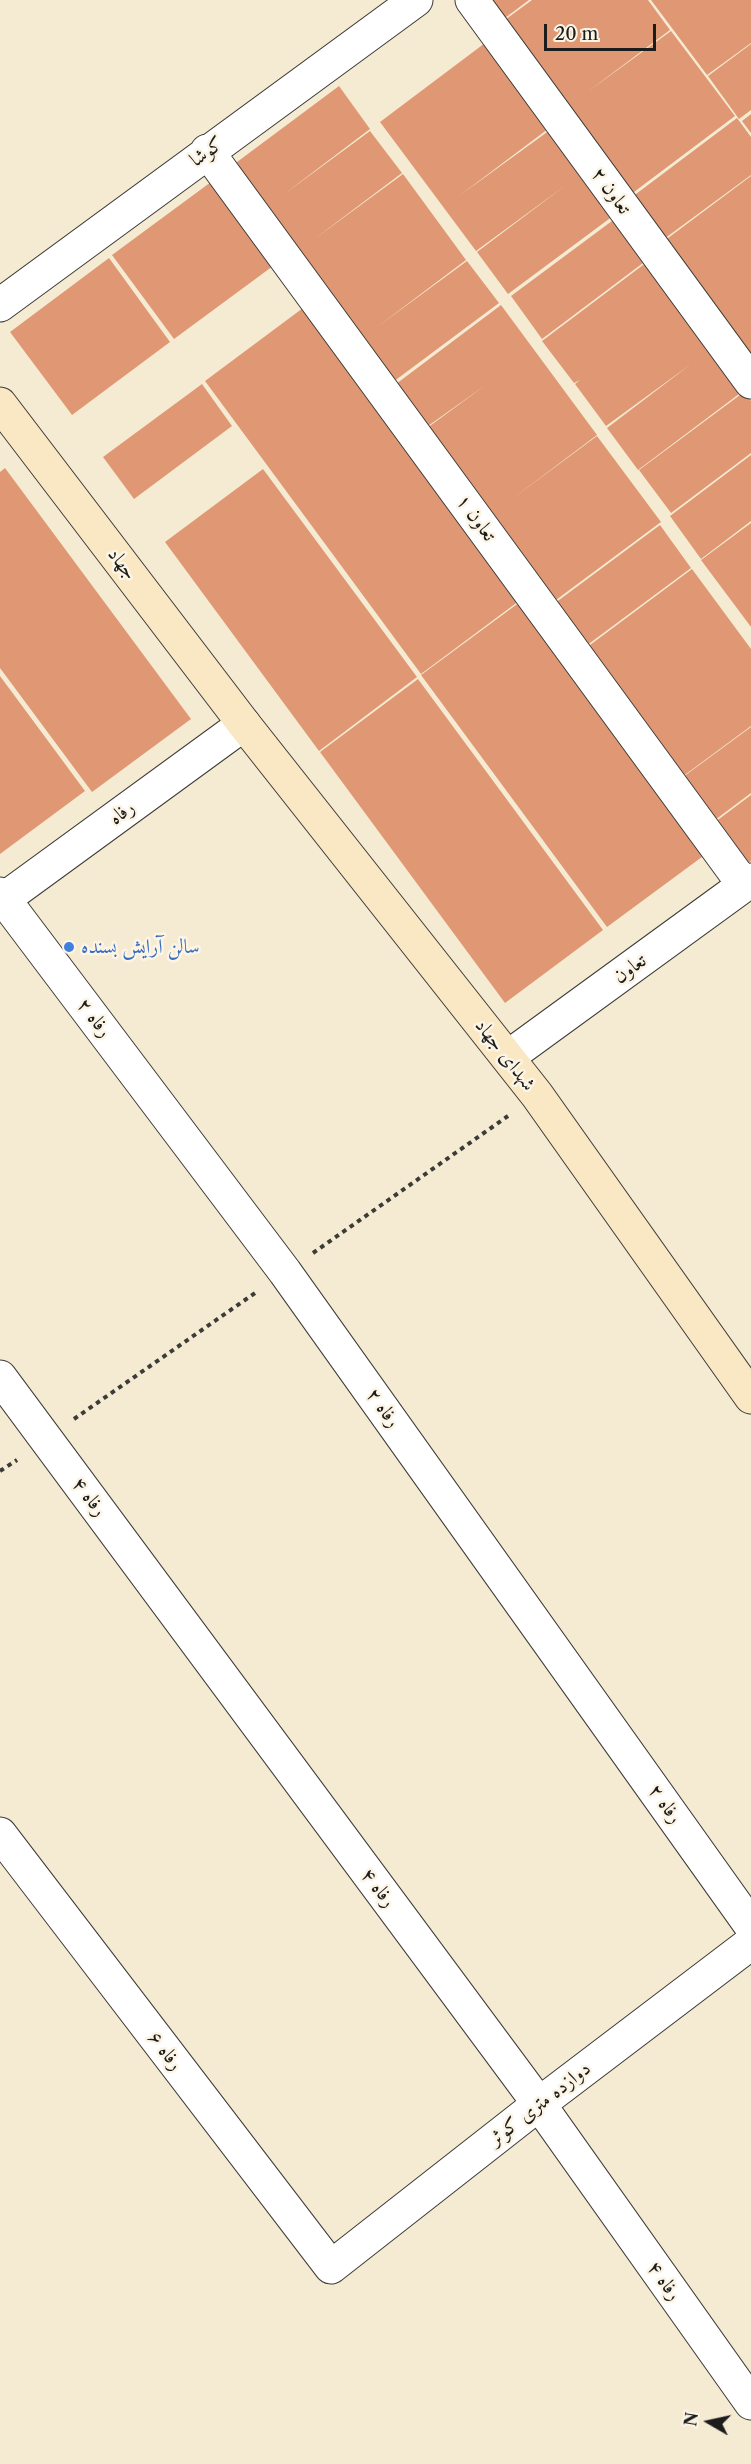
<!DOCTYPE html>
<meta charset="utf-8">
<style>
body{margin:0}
#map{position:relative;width:751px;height:2464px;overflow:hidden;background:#f5ebd3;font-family:"Libre Caslon Text",serif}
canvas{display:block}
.north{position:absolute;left:679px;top:2392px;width:60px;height:60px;-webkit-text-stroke:4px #fcf5e5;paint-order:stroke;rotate:279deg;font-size:16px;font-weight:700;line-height:24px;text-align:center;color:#1c1c1c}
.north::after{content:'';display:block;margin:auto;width:21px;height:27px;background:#1c1c1c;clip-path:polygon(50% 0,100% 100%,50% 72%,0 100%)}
.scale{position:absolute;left:544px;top:24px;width:112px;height:27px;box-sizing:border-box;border:3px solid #1c1c1c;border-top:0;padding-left:8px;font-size:18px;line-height:21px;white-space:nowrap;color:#1c1c1c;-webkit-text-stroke:4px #fcf5e5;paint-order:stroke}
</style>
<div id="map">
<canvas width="751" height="2464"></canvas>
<div class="north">N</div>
<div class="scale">20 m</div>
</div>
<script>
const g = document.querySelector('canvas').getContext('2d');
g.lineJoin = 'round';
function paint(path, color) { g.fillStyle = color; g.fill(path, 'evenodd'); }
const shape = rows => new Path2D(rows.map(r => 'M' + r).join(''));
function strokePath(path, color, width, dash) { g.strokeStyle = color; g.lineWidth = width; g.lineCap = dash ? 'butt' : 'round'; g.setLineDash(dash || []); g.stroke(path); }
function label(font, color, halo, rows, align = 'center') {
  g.font = font + ' "Libre Caslon Text",Amiri,serif'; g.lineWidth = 5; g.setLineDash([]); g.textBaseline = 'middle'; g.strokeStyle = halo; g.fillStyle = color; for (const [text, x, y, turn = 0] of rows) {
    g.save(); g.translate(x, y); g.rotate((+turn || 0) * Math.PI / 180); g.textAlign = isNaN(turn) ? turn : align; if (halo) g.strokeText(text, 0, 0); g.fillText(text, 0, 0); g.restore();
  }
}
const building = shape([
 [486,0,529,0,501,21],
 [532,0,648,0,670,30,586,93,671,31,735,116,630,195,502,22],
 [651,0,751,0,751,43,707,75],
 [485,43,548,129,459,196,550,130,613,216,508,294,477,252,566,185,476,251,380,122],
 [751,44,751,110,739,119,708,76],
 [339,86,370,129,283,195,370,131,402,173,313,240,403,174,466,260,377,327,467,261,499,303,393,382,233,165],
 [751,114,751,133,742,121],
 [737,118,751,137,751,175,664,239,632,197],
 [751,176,751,358,664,241],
 [211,182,273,266,174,339,112,255],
 [616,218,647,260,542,339,511,296],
 [109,258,170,342,72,415,10,332],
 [647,262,743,391,638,470,607,428,691,364,606,426,575,384,580,380,574,383,542,341],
 [501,305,597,435,512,499,597,436,661,522,556,600,427,428,487,384,428,426,396,384],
 [303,308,519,601,421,674,205,381],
 [202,384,232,426,134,499,103,457],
 [744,392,751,401,751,453,671,513,639,470],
 [751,455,751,521,701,559,670,516],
 [5,468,191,719,92,792,0,668,0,472],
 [263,469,417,677,319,751,165,542],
 [751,523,751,627,701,560],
 [660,525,691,568,586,646,555,603],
 [692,569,751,649,751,726,682,777,586,648],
 [520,602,706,854,607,927,421,675],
 [0,676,85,791,0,854],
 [418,679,603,930,505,1003,320,752],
 [751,727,751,793,715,820,683,777],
 [751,795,751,861,747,864,715,822]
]);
const path = shape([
 [313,1253,508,1116],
 [74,1419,255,1293],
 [0,1471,17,1460]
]);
const street = shape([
 [472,0,751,382],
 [207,151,744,885],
 [0,305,416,0],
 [0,894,285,1272,751,1926],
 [0,902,244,724],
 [508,1057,751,880],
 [0,1377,539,2104,751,2403],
 [0,1834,331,2267,539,2104,751,1943]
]);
const secondary = shape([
 [0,404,244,724,537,1095,751,1397]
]);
const markers = [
 [69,947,6,"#3f7fe0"]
];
const streetNames = [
 ["کوشا",207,152,-36],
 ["تعاون ۲",611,191,54],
 ["تعاون ۱",476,518,54],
 ["جهاد",122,564,53],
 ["رفاه",122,813,-36],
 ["تعاون",630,969,-36],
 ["رفاه ۲",94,1018,53],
 ["شهدای جهاد",505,1055,52],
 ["رفاه ۲",383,1408,55],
 ["رفاه ۴",89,1497,53],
 ["رفاه ۲",665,1804,55],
 ["رفاه ۴",378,1888,53],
 ["رفاه ۶",165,2051,53],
 ["دوازده متری کوثر",540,2104,-38],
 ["رفاه ۴",664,2281,55]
];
const shopNames = [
 ["سالن آرایش بسنده",81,947]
];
paint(building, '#e09874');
strokePath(street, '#3d3b37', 35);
strokePath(secondary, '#3d3b37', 35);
strokePath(path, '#3d3b37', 4, [4.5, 4.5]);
strokePath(street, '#fff', 33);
strokePath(secondary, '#fae7c3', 33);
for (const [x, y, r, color] of markers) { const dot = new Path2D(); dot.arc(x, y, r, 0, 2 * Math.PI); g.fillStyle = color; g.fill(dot); strokePath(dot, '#fcf5e5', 2); }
label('20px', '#1c1c1c', '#fcf5e5', streetNames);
label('20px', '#366cbe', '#fcf5e5', shopNames, 'left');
</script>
